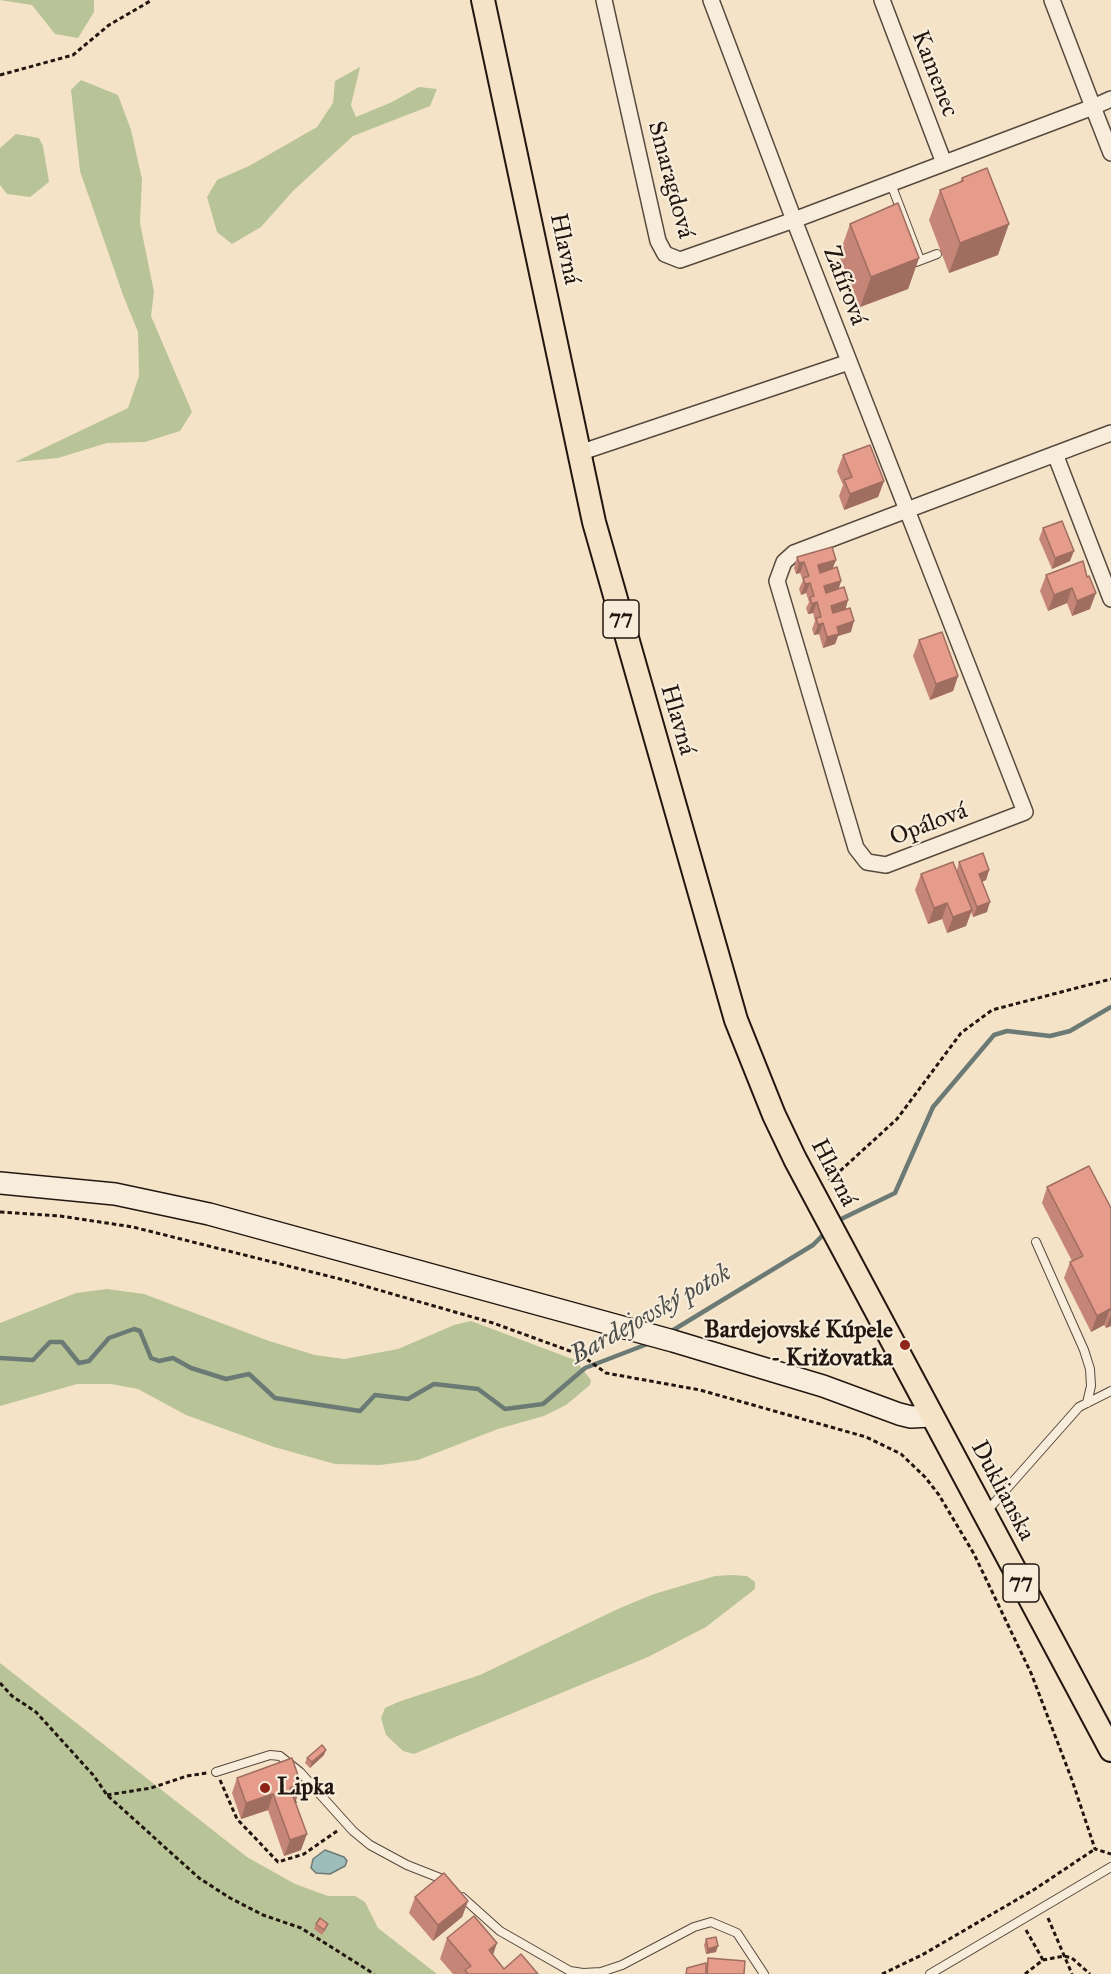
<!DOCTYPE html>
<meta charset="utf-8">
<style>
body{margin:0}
canvas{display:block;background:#f5e3c7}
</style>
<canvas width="1111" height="1974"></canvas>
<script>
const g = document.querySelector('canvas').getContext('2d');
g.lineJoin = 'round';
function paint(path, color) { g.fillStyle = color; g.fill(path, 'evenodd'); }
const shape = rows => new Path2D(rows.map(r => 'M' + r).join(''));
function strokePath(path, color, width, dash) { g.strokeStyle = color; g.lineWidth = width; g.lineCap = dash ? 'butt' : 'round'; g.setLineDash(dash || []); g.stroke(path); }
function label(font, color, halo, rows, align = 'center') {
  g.font = font + ' "IM FELL Great Primer",serif'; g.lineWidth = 4.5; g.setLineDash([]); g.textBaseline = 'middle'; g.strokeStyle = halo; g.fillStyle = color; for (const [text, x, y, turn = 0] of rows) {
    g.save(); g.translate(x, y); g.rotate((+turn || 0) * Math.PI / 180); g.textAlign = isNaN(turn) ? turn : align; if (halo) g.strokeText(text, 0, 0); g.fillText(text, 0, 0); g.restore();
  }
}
const green = shape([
 [0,0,94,0,94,12,78,38,55,34,32,5],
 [360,67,351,105,356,117,392,102,419,87,437,89,430,106,353,136,293,191,261,227,232,244,217,232,207,197,217,180,249,166,317,127,333,103,335,81],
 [81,80,118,95,131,130,142,179,140,223,154,292,151,316,192,412,180,431,145,442,107,443,58,458,15,462,128,408,139,376,138,332,123,295,80,171,71,90],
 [16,134,39,138,43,146,49,182,30,197,7,194,0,185,0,148],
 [107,1289,144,1294,269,1341,315,1355,344,1359,398,1349,454,1325,471,1321,575,1360,591,1380,590,1385,566,1405,544,1416,498,1429,418,1460,380,1465,335,1464,274,1447,186,1415,138,1389,111,1384,77,1384,0,1406,0,1323,76,1293],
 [732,1575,747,1576,755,1582,755,1589,706,1627,648,1657,414,1754,403,1751,386,1735,381,1718,385,1708,398,1702,480,1675,620,1608,654,1594,715,1576],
 [0,1663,247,1857,295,1884,328,1896,355,1896,365,1902,378,1928,437,1974,0,1974]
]);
const water = shape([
 [325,1850,344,1857,347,1861,345,1866,330,1874,316,1873,311,1868,313,1859,325,1850]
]);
const stream = shape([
 [837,1221,895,1193,933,1107,994,1035,1007,1031,1050,1036,1070,1031,1111,1007],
 [670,1332,813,1245,827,1231],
 [0,1358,33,1360,50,1342,62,1342,79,1363,89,1361,109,1338,134,1329,140,1331,151,1358,159,1361,173,1358,191,1368,226,1379,249,1374,275,1398,360,1411,375,1395,408,1399,434,1384,478,1389,505,1409,543,1404,585,1368,650,1343]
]);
const path = shape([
 [0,75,73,55,109,25,152,0],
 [829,1181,897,1119,961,1033,992,1010,1111,979],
 [0,1212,60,1216,133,1227,344,1280,493,1323,581,1355,606,1373,700,1390,866,1437,901,1454,925,1477,939,1495,974,1554,1031,1673,1072,1780,1095,1849,1111,1854],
 [0,1683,12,1696,36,1712,94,1776,107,1795,199,1878,230,1898,263,1915,301,1928,374,1974],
 [220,1780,237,1819,278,1862,304,1854,337,1831],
 [107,1795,151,1788,187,1776,207,1773],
 [292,1803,308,1796],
 [1048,1918,1072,1974],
 [1026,1930,1043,1960],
 [882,1974,922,1955,1035,1889,1095,1849],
 [1025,1974,1043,1960,1064,1956,1072,1958,1090,1974]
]);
const lane = shape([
 [891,184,920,260],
 [916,262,937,254],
 [1036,1242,1084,1350,1090,1369,1091,1386,1087,1403],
 [987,1511,1079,1407,1111,1391],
 [216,1772,270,1755,280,1756,300,1772,353,1831,370,1845,407,1865,440,1878,446,1883],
 [462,1897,500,1931,570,1971,583,1973,601,1972,622,1965,694,1927,711,1922,737,1933,764,1974],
 [930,1974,1111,1867]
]);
const street = shape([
 [604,0,658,241,665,254,680,260,794,220,711,0],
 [882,0,944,163],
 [1052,0,1093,107,1111,99],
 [1111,153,1093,107,794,220,907,510,1111,433],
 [579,453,849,362],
 [1055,454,1111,599],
 [907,510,1025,812,886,865,867,862,856,848,777,581,784,562,794,553,907,510]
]);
const secondary = shape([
 [0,1183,115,1194,209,1214,673,1341,823,1386,899,1414,911,1417,931,1416]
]);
const primary = shape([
 [483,0,594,522,736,1020,774,1115,795,1159,1111,1750]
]);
const wall = shape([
 [962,178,998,255,949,273,929,220,940,190,960,182],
 [850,224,919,258,908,289,860,307,839,255],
 [843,455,884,481,878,497,844,510,839,496,843,485,837,471],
 [1043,528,1070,561,1052,569,1039,539],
 [797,557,836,560,832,569,841,581,838,589,848,600,845,610,851,632,838,636,835,644,823,648,819,634,814,635,812,629,815,621,813,613,808,614,806,608,809,602,806,593,801,595,799,589,803,580,800,573,796,574,794,568],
 [1046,575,1087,577,1090,609,1072,616,1067,603,1048,611,1040,591],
 [919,640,958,676,953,691,930,700,913,656],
 [959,862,989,870,986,880,982,882,987,912,973,917,971,912,966,926,947,933,942,919,928,924,915,890,921,874,957,870],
 [1047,1187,1111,1208,1111,1326,1106,1328,1104,1325,1091,1332,1064,1278,1070,1262,1072,1261,1042,1203],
 [324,1755,310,1768,305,1763,307,1758],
 [237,1778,301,1784,296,1800,295,1800,301,1850,284,1856,268,1810,241,1819,232,1793],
 [415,1897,468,1901,462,1917,433,1941,409,1913],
 [316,1924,326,1929,322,1935,314,1929],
 [447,1938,493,1955,504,1969,538,1974,453,1974,440,1959],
 [706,1939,716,1952,706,1954,704,1945]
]);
const shadedWall = shape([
 [1009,224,998,255,949,273,960,243],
 [919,258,908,289,860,307,871,277],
 [884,481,878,497,844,510,850,494],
 [1074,551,1070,561,1052,569,1055,558],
 [836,560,832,570,814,576,818,565],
 [804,562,800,573,796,574,799,563],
 [841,581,838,591,820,597,824,586],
 [810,583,806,593,801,595,805,584],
 [1072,588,1067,603,1048,611,1054,595],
 [1096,593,1090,609,1072,616,1077,601],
 [848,600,845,611,827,616,831,606],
 [817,602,813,613,808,614,812,604],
 [854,621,851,632,838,636,835,644,823,648,827,637,837,627],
 [823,623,819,634,814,635,818,625],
 [958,676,953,691,930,700,936,684],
 [989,870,986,880,975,884,979,874],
 [990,902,987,912,973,917,977,907],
 [947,903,942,919,928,924,934,908],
 [972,910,966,926,947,933,953,917],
 [1110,1309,1104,1325,1091,1332,1097,1316],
 [1111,1314,1111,1326,1106,1328],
 [326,1750,324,1755,310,1768,312,1762],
 [301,1784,296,1800,285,1804,290,1788],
 [273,1794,268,1810,241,1819,246,1803],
 [307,1834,301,1850,284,1856,290,1840],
 [468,1901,462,1917,433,1941,438,1925],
 [497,1943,490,1964,489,1950],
 [718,1946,716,1952,706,1954,708,1949]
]);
const building = shape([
 [987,168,1009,224,960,243,940,190,963,181,962,178,987,168],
 [898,203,919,258,871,277,850,224,898,203],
 [870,445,884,481,850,494,844,480,852,477,843,455,870,445],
 [1062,521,1074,551,1055,558,1043,528,1062,521],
 [832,547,836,560,818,565,820,573,837,567,841,581,824,586,826,593,844,587,848,600,831,606,833,613,850,608,854,621,837,627,839,634,827,637,823,623,818,625,816,618,821,617,817,602,812,604,810,597,814,596,810,583,805,584,803,578,809,576,804,562,799,563,797,557,832,547],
 [1083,561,1087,577,1089,576,1096,593,1077,601,1072,588,1054,595,1046,575,1083,561],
 [942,632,958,676,936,684,919,640,942,632],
 [983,853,989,870,979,874,990,902,977,907,959,862,983,853],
 [953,862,972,910,953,917,947,903,934,908,921,874,953,862],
 [1089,1166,1111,1208,1111,1311,1110,1309,1097,1316,1070,1262,1083,1256,1047,1187,1089,1166],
 [322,1745,326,1750,312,1762,307,1758,322,1745],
 [292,1758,301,1784,290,1788,307,1834,290,1840,273,1794,246,1803,237,1778,292,1758],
 [444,1873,468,1901,438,1925,415,1897,444,1873],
 [474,1916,497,1943,489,1950,504,1969,521,1954,538,1974,468,1974,465,1970,471,1966,447,1938,474,1916],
 [320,1918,328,1924,324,1930,316,1924,320,1918],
 [716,1937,718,1946,708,1949,706,1939,716,1937],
 [708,1958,745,1961,744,1974,707,1974,708,1958],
 [706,1963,706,1974,686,1974,687,1968,706,1963]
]);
const markers = [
 [905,1345,6,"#8f2418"],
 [265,1788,6,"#8f2418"]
];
const shields = [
 [621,619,36],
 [1021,1583,36]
];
const shieldNames = [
 ["77",621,619],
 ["77",1021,1583]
];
const streetNames = [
 ["Kamenec",934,74,69],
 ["Smaragdová",670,180,75],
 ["Hlavná",564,249,78],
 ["Zafírová",844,286,69],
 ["Hlavná",677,720,74],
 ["Opálová",929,825,-21],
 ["Hlavná",833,1173,63],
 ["Duklianska",1002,1491,62]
];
const poiNames = [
 ["Bardejovské Kúpele",893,1331],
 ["- Križovatka",893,1359],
 ["Lipka",277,1788,"left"]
];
const waterNames = [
 ["Bardejovský potok",651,1315,-29]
];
paint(green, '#b8c498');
paint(water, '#9dbdba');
strokePath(water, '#6c7a76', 1.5);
strokePath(stream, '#6c7a76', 4.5);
strokePath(lane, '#57493e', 10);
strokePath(street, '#57493e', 18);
strokePath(secondary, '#221610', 24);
strokePath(primary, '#221610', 26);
strokePath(path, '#221610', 3, [4.5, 3]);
strokePath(lane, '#f8eddb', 8);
strokePath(street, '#f8eddb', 15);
strokePath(secondary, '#f8eddb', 21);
strokePath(primary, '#f5e3c7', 22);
paint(wall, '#c58678');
paint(shadedWall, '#a06d61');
paint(building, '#e59c8b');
strokePath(building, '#a06d61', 1.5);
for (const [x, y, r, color] of markers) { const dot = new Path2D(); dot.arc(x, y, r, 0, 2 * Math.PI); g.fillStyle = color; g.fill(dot); strokePath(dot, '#f8eddb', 2); }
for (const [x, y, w] of shields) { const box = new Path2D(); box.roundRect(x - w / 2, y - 19, w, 38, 4.5); g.fillStyle = '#f8eddb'; g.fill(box); strokePath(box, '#221610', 1.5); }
label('bold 22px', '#221610', null, shieldNames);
label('24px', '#221610', '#f8eddb', streetNames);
label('bold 24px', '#221610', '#f8eddb', poiNames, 'right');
label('italic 26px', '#4d504c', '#f8eddb', waterNames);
</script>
